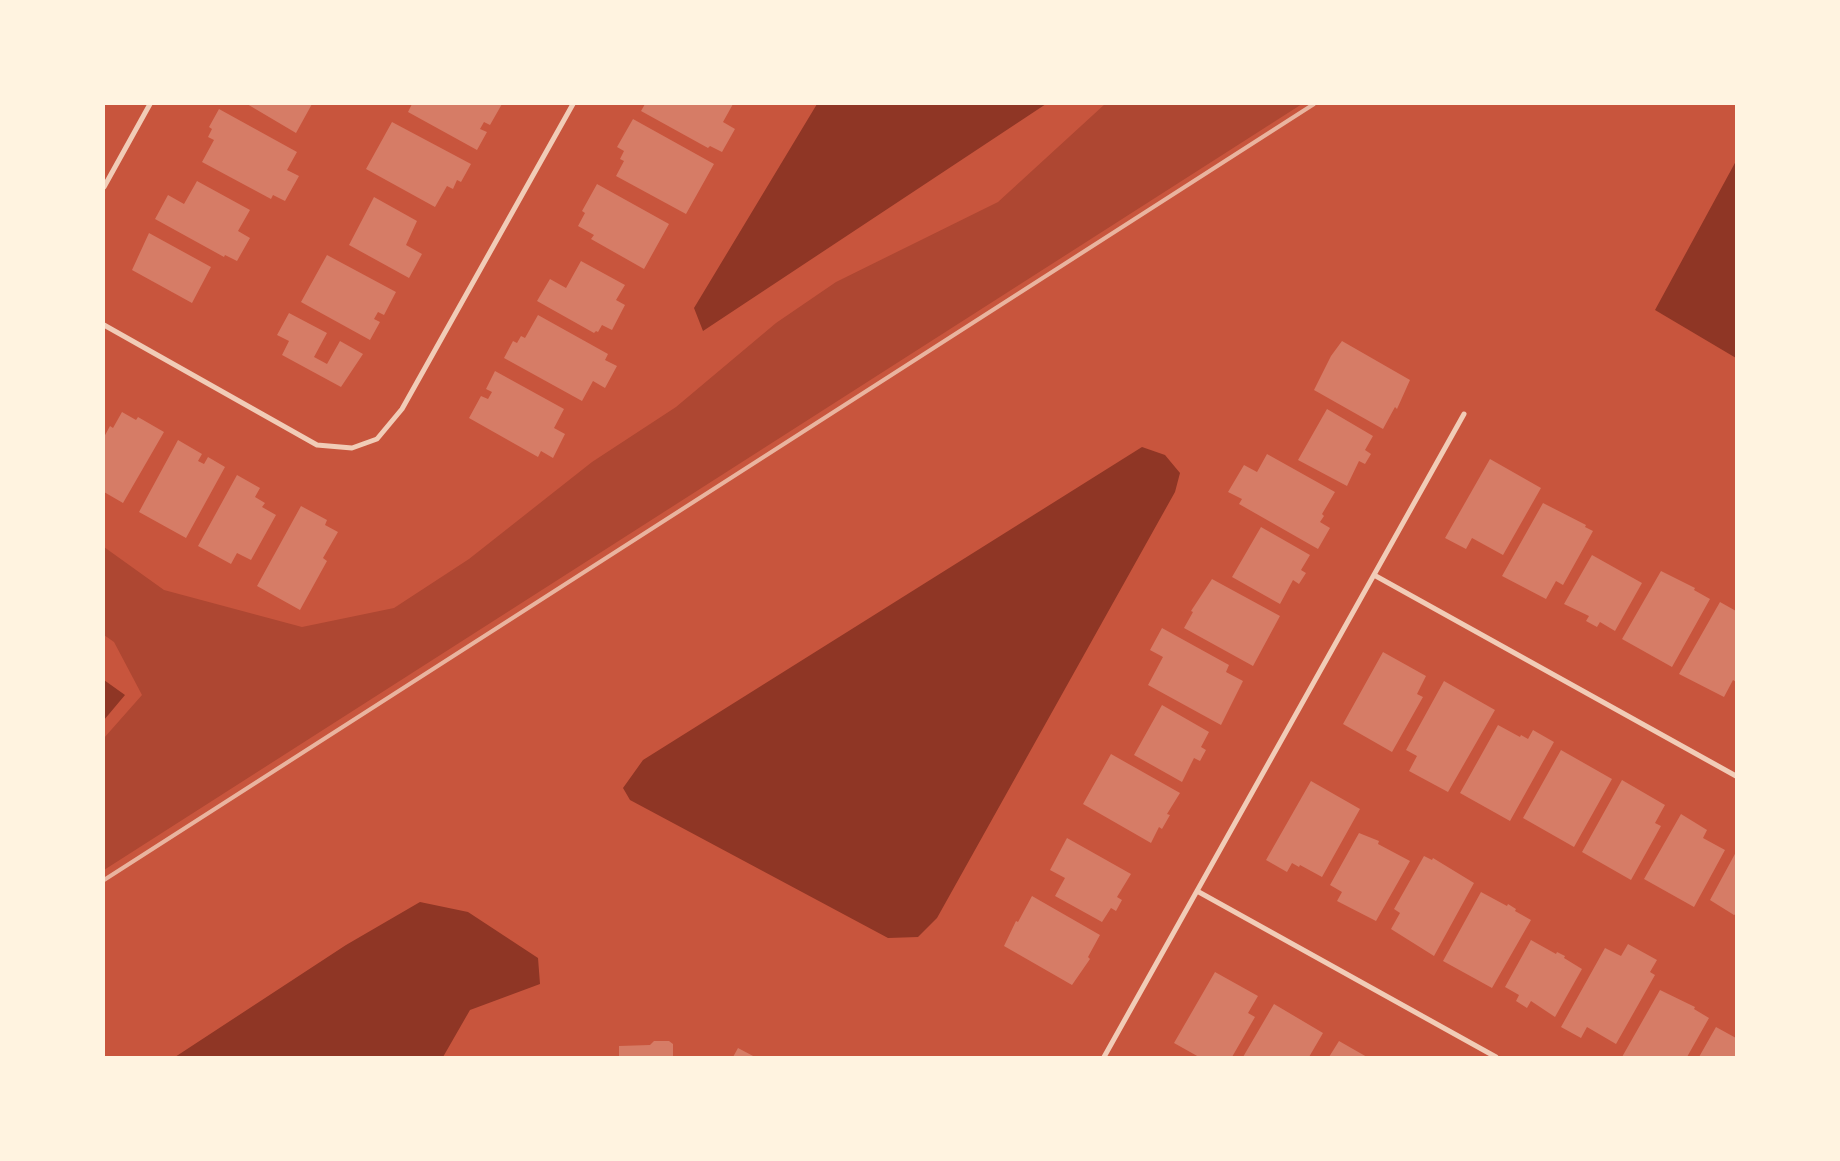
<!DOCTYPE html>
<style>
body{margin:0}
#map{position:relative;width:1840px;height:1161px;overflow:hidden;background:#c8553d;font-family:Mulish,sans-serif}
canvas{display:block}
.frame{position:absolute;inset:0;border:105px solid #fff3e0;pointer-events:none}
</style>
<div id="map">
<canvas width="1840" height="1161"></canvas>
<div class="frame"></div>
</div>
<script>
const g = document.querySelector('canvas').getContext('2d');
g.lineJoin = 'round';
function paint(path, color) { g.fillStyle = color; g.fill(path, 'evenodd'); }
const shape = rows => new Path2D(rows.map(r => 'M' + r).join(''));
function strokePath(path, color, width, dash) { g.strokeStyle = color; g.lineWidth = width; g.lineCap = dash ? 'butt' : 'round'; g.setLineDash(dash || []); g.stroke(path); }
const green = shape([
 [1105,104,1302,104,104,870,104,738,142,695,114,642,104,635,104,547,164,590,302,627,394,608,469,559,592,462,676,407,776,323,836,282,998,202]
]);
const water = shape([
 [817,104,1046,104,703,331,694,308],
 [1736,161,1736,358,1655,310],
 [1142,447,1165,455,1180,473,1175,492,937,918,918,937,888,938,630,800,623,788,643,760],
 [104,680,125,695,104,720],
 [420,902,468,912,538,958,540,984,470,1010,443,1057,175,1057,346,945]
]);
const building = shape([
 [247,104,312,104,296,133],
 [412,104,502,104,490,125,484,122,480,129,487,132,477,150,408,112],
 [645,104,733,104,723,122,735,129,722,152,710,146,708,148,641,111],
 [219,109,297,152,287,170,299,176,285,201,273,195,271,199,202,162,214,140,208,137,212,129,209,127],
 [633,119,714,164,686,214,616,176,624,161,620,159,624,151,617,147],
 [392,122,471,164,461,182,457,180,453,189,447,186,435,207,366,169],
 [197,181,250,210,238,231,250,238,237,261,225,255,224,257,155,219,168,195,184,204],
 [597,184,669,224,644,269,591,239,594,235,578,226,585,213,582,211],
 [374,197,417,221,406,245,422,254,409,278,349,245],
 [149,233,211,267,192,303,132,270],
 [327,255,396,292,384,315,378,312,374,319,380,322,370,340,301,302],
 [581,261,625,285,616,300,625,305,612,330,602,325,598,332,596,331,594,333,537,301,550,279,566,288],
 [289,313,327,333,314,357,327,364,340,341,363,354,341,387,282,355,289,341,277,335],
 [538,315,608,354,605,360,617,366,605,388,593,381,582,401,504,358,513,341,517,343,521,336,525,338],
 [1342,341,1410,380,1397,409,1395,407,1383,429,1314,390,1331,356],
 [495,371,564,409,554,428,565,434,553,458,541,451,538,457,469,418,481,396,488,399,492,392,486,389],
 [1327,409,1373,436,1365,450,1371,454,1365,464,1359,461,1347,486,1298,460],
 [122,412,136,420,138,417,164,432,123,503,104,492,104,437,110,426,113,428],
 [178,440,202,454,198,461,204,464,208,457,225,467,186,538,139,512],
 [1267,454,1335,492,1322,514,1324,516,1320,522,1330,528,1318,549,1239,504,1242,499,1228,492,1244,465,1257,472],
 [1490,459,1541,488,1503,555,1472,538,1466,549,1445,538],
 [237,475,260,488,255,497,265,503,262,507,276,515,251,560,237,553,231,564,198,546],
 [1543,503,1586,525,1585,527,1593,531,1563,585,1556,581,1546,599,1502,576],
 [301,506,327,520,325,525,338,532,323,558,327,561,300,610,257,586],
 [1261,527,1310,555,1301,570,1306,573,1299,584,1293,580,1280,604,1232,577],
 [1592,555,1642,583,1615,631,1600,622,1597,627,1586,621,1589,616,1564,604],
 [1661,571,1695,588,1694,590,1710,599,1672,667,1622,639],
 [1212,579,1280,616,1253,666,1184,628,1193,612,1191,611],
 [1720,602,1736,611,1736,682,1733,680,1724,697,1679,674],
 [1162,628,1229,665,1226,672,1243,681,1221,725,1148,685,1163,657,1150,650],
 [1383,652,1426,676,1417,694,1423,697,1392,752,1343,724],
 [1444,681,1495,710,1448,792,1409,771,1417,756,1406,750],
 [1162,705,1209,732,1201,747,1206,750,1200,761,1194,758,1182,782,1134,755],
 [1498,725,1520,737,1521,735,1528,739,1533,730,1554,742,1510,821,1460,793],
 [1561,750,1612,779,1574,847,1523,818],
 [1111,754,1180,793,1167,814,1170,815,1162,829,1159,827,1151,843,1083,804],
 [1622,780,1665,805,1655,823,1661,826,1631,880,1582,852],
 [1311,781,1360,809,1322,877,1300,865,1299,867,1292,863,1287,872,1266,860],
 [1681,814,1707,830,1703,838,1725,850,1694,907,1644,879],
 [1359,833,1379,841,1378,844,1410,861,1376,921,1337,901,1342,892,1330,885],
 [1067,838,1131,874,1117,897,1122,900,1116,911,1111,908,1102,922,1055,896,1065,878,1050,870],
 [1736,852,1736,914,1734,915,1710,900],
 [1424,856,1432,860,1433,858,1474,883,1434,956,1391,929,1400,913,1394,909],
 [1481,892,1507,906,1508,904,1516,909,1515,911,1531,920,1492,988,1443,961],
 [1032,896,1100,935,1088,957,1090,959,1072,985,1004,946,1016,921,1018,922],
 [1531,940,1556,954,1557,952,1565,956,1564,958,1582,969,1555,1017,1531,1001,1527,1008,1516,1001,1519,995,1505,987],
 [1628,944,1657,960,1650,972,1655,975,1616,1044,1587,1027,1581,1038,1561,1027,1605,948,1621,956],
 [1215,972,1258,996,1248,1013,1255,1017,1232,1057,1199,1057,1174,1043],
 [1660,990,1695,1007,1694,1009,1709,1018,1687,1057,1622,1057],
 [1274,1004,1323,1033,1309,1057,1243,1057],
 [1716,1027,1736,1038,1736,1057,1699,1057],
 [654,1041,669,1041,673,1044,673,1057,619,1057,619,1046,650,1045],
 [1339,1041,1367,1057,1329,1057],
 [738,1048,755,1057,733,1057]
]);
const minor = shape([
 [104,187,150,104],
 [104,325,317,445,352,448,377,439,402,409,573,104],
 [1374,575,1736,776],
 [1197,891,1496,1057],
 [1104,1057,1464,414]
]);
const rail = shape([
 [104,880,1314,104]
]);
paint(green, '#ae4732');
paint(water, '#8f3625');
paint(building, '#d67c66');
strokePath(minor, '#f1ccb7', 5);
strokePath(rail, '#e9b49f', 4);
</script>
